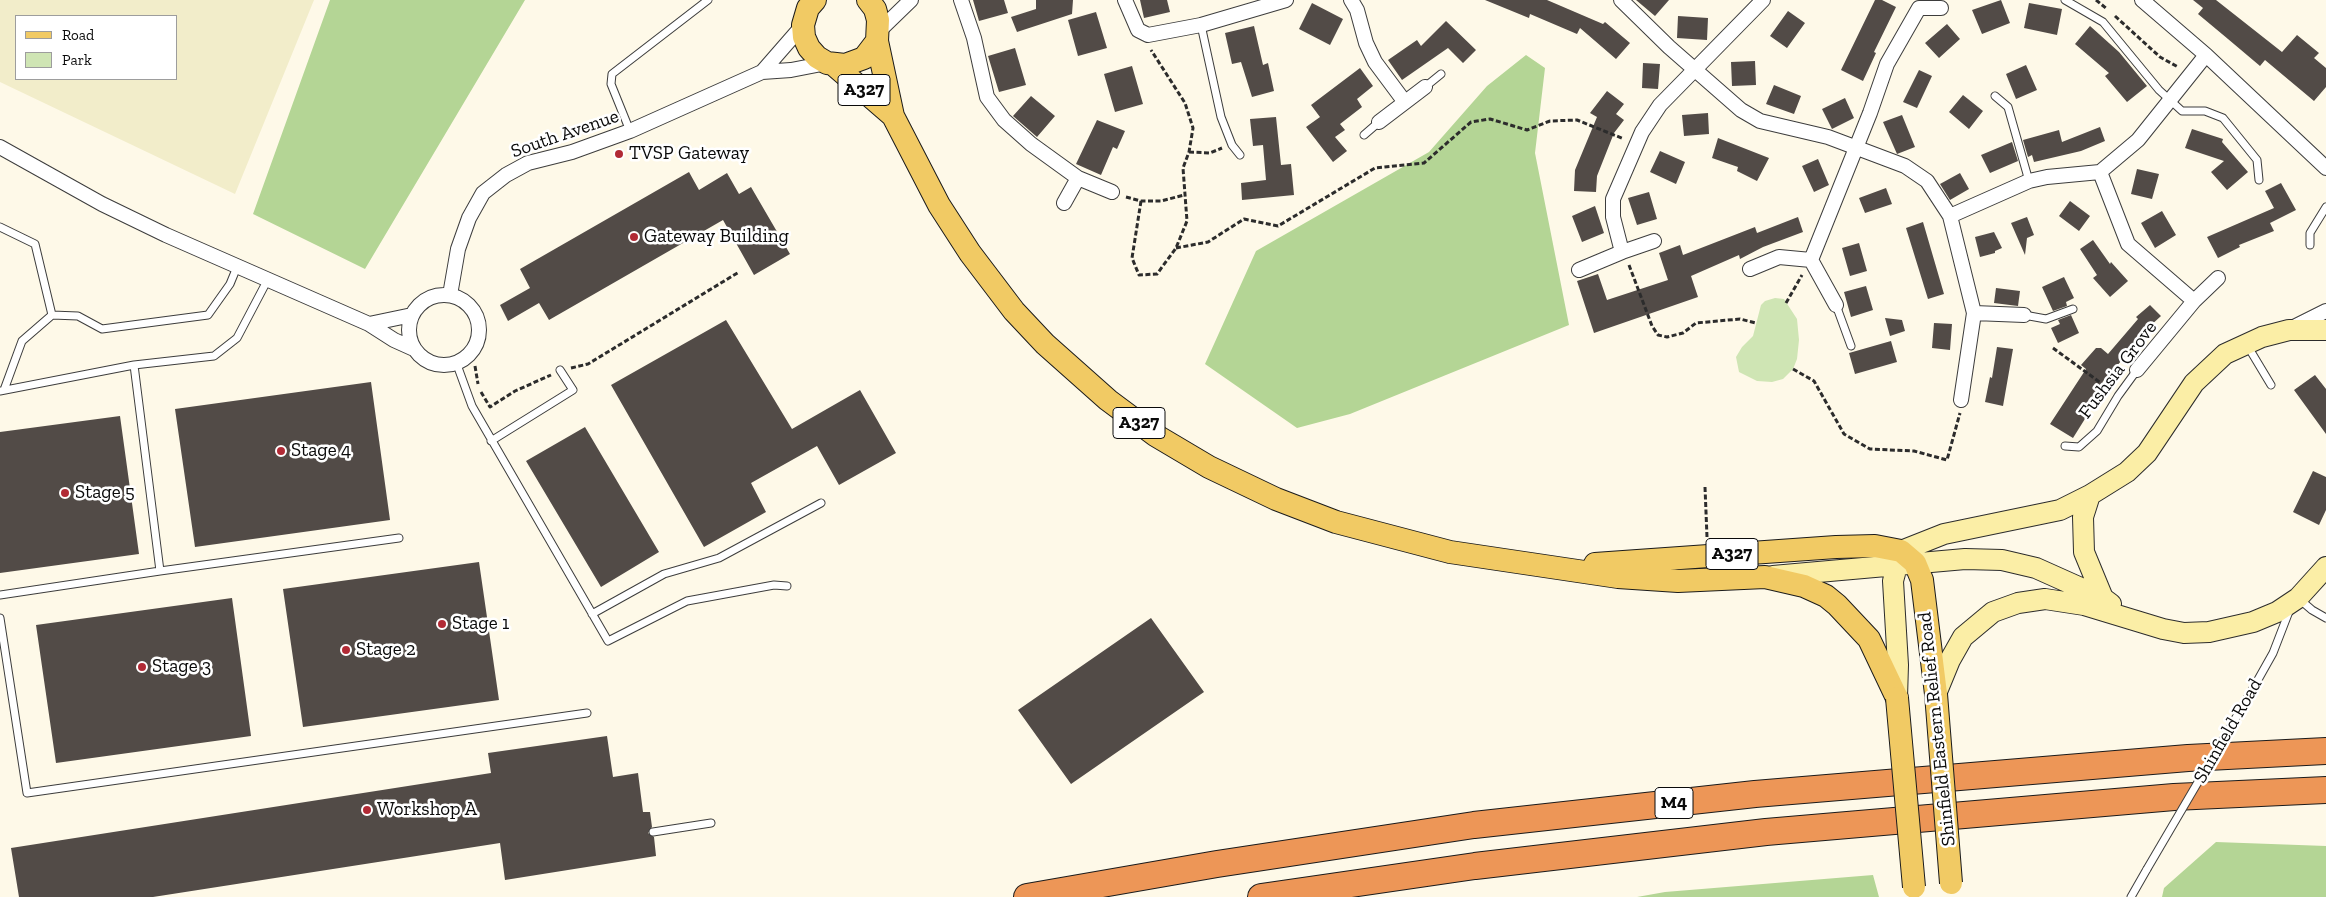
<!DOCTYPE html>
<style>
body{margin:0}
#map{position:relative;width:2326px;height:897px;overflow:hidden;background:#fef9e8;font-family:"Zilla Slab",serif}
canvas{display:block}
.legend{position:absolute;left:15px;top:15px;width:162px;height:65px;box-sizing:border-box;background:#fff;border:1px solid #9d9d9d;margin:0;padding:6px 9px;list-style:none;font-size:15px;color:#0a0a0a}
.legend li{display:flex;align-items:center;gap:10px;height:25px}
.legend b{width:25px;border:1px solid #9d9d9d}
</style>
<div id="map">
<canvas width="2326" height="897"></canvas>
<ul class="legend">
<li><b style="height:6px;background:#f1ca64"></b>Road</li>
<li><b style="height:14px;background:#cfe5b4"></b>Park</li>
</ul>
</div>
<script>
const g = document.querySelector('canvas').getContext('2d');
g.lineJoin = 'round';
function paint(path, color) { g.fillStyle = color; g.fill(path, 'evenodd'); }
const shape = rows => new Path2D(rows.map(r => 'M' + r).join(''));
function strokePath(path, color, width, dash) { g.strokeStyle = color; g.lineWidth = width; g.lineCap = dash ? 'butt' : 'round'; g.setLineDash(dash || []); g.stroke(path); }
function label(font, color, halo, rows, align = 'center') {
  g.font = font + ' "Zilla Slab",serif'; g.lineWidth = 5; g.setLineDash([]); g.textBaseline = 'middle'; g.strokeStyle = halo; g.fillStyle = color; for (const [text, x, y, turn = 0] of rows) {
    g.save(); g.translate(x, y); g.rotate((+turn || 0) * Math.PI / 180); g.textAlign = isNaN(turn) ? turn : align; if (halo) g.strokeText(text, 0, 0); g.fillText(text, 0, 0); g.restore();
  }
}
const farmland = shape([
 [0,0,314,0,235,194,0,82],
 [16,16,176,16,176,79,16,79]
]);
const green = shape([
 [1775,298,1784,299,1797,319,1799,340,1797,359,1793,369,1783,379,1772,382,1757,381,1739,372,1736,357,1742,347,1753,336,1761,305,1765,301]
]);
const forest = shape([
 [330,0,525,0,365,269,253,214],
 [1526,55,1545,68,1535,153,1569,325,1350,414,1297,428,1205,364,1256,251,1429,152,1487,86],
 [2216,842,2326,846,2326,897,2162,897,2164,888],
 [1873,875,1879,897,1637,897,1665,892]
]);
const building = shape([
 [973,0,1004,0,1008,13,979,21],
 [1036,0,1073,0,1072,14,1017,32,1011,17,1036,9],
 [1140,0,1167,0,1170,12,1144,18],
 [1485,0,1547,0,1603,24,1605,22,1630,43,1616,59,1580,28,1577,34,1530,14,1529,18],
 [1636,0,1669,0,1655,16],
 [1875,0,1882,0,1896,7,1874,52,1876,53,1863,81,1841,70],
 [2001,0,2010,23,1982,34,1972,10],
 [2193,0,2216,0,2282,52,2297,35,2319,53,2314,58,2326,68,2326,87,2314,101,2265,60,2260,66,2228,39,2198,14,2203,8],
 [1312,3,1343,19,1330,45,1299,29],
 [2029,3,2062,9,2057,35,2024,28],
 [1788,11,1805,23,1787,48,1770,36],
 [1096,12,1107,48,1078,56,1068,20],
 [1678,16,1708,18,1707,40,1677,38],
 [1446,21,1476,50,1463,63,1448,48,1402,80,1388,60,1417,40,1421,46],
 [1947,24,1960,39,1939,58,1925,43],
 [1254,26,1263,65,1268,63,1274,91,1252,97,1241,62,1232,64,1225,33],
 [2090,26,2119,52,2147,86,2127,102,2105,76,2109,73,2075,44],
 [1015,48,1026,85,999,92,988,56],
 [1755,61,1756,85,1732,86,1731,62],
 [1643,63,1660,64,1658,89,1642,88],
 [2026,65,2037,90,2016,99,2006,74],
 [1132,66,1143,104,1115,112,1104,74],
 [1360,68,1373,86,1357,99,1362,107,1340,124,1345,130,1335,137,1347,151,1333,162,1306,127,1320,117,1311,105],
 [1919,70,1932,76,1917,108,1903,102],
 [1774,85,1801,96,1794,114,1766,104],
 [1607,91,1624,104,1616,114,1624,120,1614,133,1597,176,1596,192,1574,191,1575,170,1597,117,1590,113],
 [1963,95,1983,111,1969,129,1949,112],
 [1031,96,1055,116,1037,137,1013,116],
 [1845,98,1854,118,1832,129,1822,109],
 [1708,113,1709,134,1684,136,1682,115],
 [1902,115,1915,147,1897,154,1883,122],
 [1276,117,1281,165,1291,164,1294,195,1242,200,1241,183,1266,180,1263,145,1253,146,1250,119],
 [1097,120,1125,131,1117,149,1113,147,1101,175,1076,164],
 [2100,127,2105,141,2081,151,2034,162,2032,155,2028,157,2023,140,2059,130,2062,142],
 [2192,129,2223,139,2222,142,2248,172,2227,190,2211,172,2224,161,2185,148],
 [1718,138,1769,158,1757,181,1737,171,1738,167,1712,158],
 [2012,142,2018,161,1990,173,1981,155],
 [1660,151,1685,162,1676,184,1650,172],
 [1818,159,1829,185,1814,192,1802,166],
 [2137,169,2159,174,2152,199,2131,194],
 [689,172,699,190,727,173,739,194,751,187,790,254,754,275,723,220,549,320,539,303,508,321,500,305,530,288,520,269],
 [1960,173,1969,189,1950,200,1940,184],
 [2281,183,2296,210,2270,223,2274,231,2239,245,2240,247,2218,258,2207,237,2274,208,2265,191],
 [1886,188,1892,204,1865,213,1859,198],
 [1649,192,1657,219,1637,225,1628,198],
 [2070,201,2090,216,2079,231,2059,216],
 [1595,206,1604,233,1582,242,1572,216],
 [2162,211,2176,235,2155,248,2141,223],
 [1798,217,1803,232,1763,247,1740,259,1739,255,1691,276,1698,297,1594,333,1577,281,1598,274,1607,300,1668,280,1659,253,1680,245,1683,255,1755,227,1757,233],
 [2027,217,2034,235,2027,238,2025,255,2011,223],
 [1923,222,1944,294,1928,299,1906,228],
 [1994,232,2002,248,1995,251,1995,253,1980,257,1975,237],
 [2093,240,2110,264,2111,262,2128,281,2110,297,2093,278,2097,275,2080,249],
 [1859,243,1867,271,1850,276,1842,248],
 [2064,277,2074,298,2066,302,2067,306,2053,311,2042,287],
 [1866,286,1873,310,1851,317,1844,292],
 [1996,288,2020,291,2018,306,1994,303],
 [2150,305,2161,316,2136,339,2139,341,2098,387,2103,390,2073,438,2050,424,2086,369,2081,365,2096,348,2101,348,2108,354,2138,319,2136,317],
 [2071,315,2079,333,2058,343,2051,328,2060,324,2058,320],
 [1885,318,1902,320,1905,331,1890,336],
 [726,320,792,429,860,390,896,453,839,485,817,446,751,483,766,512,704,547,611,385],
 [1934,323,1952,324,1950,350,1932,348],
 [1891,341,1897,362,1855,374,1849,353],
 [1997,347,2013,349,2003,406,1985,402,1990,377,1992,378],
 [2315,375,2326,389,2326,434,2294,390],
 [371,382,390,520,195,547,175,409],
 [120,416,139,554,0,573,0,432],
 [585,427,659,552,601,587,526,461],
 [2313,471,2326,477,2326,510,2319,525,2293,512],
 [479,562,499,700,303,727,283,589],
 [232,598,251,736,56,763,36,625],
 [1151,618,1204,692,1071,784,1018,710],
 [607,736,613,777,638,773,643,812,650,812,652,827,648,833,654,837,656,856,505,880,500,843,153,897,19,897,11,848,491,773,488,753]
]);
const path = shape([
 [2096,0,2107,9],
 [2115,16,2160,57,2178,67],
 [1189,152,1210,153,1222,148],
 [1126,197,1141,201,1161,201,1184,195],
 [1141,201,1132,258,1139,275,1157,274,1176,248,1187,221,1183,168,1189,152,1193,128,1185,103,1151,50],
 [1176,248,1208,242,1244,219,1278,226,1375,168,1424,163,1471,122,1490,119,1527,130,1550,121,1577,120,1624,139],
 [1629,265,1652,326,1658,335,1667,337,1683,333,1696,323,1740,319,1756,323],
 [1786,303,1802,275],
 [2053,348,2109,389],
 [475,366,478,384],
 [571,368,588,364,739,272],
 [1793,369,1814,381,1844,434,1870,449,1914,451,1947,460,1960,413],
 [481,392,490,407,515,391,551,375],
 [1705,487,1707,537]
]);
const lane = shape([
 [2065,0,2103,22,2159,90,2182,111,2205,111,2223,118,2257,160,2259,180],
 [1201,25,1221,117,1232,145,1240,155],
 [1425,87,1441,74],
 [1995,96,2008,107,2029,181],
 [630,131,611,84,612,74,708,0],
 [1364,135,1379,122],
 [0,227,35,244,52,315],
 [2310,245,2310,233,2326,207],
 [1836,305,1851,346],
 [2024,315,2046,319,2073,309],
 [2247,345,2271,385],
 [456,362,472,406,608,641,687,601,774,585,787,586],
 [4,390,22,341,52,315,78,316,102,329,208,315,230,284,237,267],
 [0,391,134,365,214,356,237,338,267,281],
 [491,441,573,390,560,370],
 [2065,446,2079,447,2097,431,2118,396,2137,370],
 [160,571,399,538],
 [0,595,160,571,134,365],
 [2298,598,2312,610,2326,618],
 [592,614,664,574,719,558,821,503],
 [0,618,27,793,587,713],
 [2255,685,2273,653,2290,609],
 [653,832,711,823],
 [2131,897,2147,869]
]);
const street = shape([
 [961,0,974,38,987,97,1004,120,1031,144,1078,178,1112,192],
 [1125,0,1138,30,1148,35,1201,25,1286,0],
 [1351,0,1357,10,1366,43,1375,62,1404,101],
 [1621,0,1669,47,1741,110,1760,121,1828,137,1905,166,1927,181,1950,216,1974,313,1961,400],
 [2142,0,2206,55,2326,168],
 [879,31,911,0],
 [762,72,803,25],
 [1379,122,1425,87],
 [0,147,102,204,166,235,369,324,394,340,414,349],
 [2100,172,2128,244,2194,301],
 [1064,203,1078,178],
 [1950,216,2029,181,2047,177,2100,172,2138,140,2206,55],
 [1622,252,1654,241],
 [1811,260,1836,305],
 [1750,269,1779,257,1811,260,1870,113,1887,64,1919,8,1941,8],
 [1579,270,1622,252,1613,217,1613,199,1642,132,1660,105,1763,0],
 [450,295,458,249,469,218,483,193,506,175,528,163,572,152,630,131,762,72,791,70,827,63],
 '409 330a35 35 0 1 1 70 0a35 35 0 1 1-70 0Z',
 [1974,313,2024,315],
 [369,324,412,315],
 [2292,328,2326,311],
 [2137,370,2194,301,2218,278]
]);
const secondary = shape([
 [2090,495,2083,517,2084,552,2103,598],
 [1773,576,1965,559,2002,560,2036,568,2103,598,2111,604],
 [1936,694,1950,660,1963,637,1993,612,2018,603,2045,599,2084,605,2163,629,2184,633,2209,632,2253,622,2277,612,2298,598,2326,567],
 [1897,698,1898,665,1893,581,1901,551,1944,534,2060,510,2090,495,2127,472,2147,453,2194,383,2225,354,2262,337,2289,330,2326,330]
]);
const primary = shape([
 [815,0,808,8,803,25,804,37,809,48,817,57,827,63,845,65,864,58,877,41,878,20,875,9,868,0],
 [877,41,893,116,939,205,970,253,1014,311,1045,344,1108,400,1155,435,1209,467,1276,499,1336,522,1450,552,1618,577,1678,581,1765,577,1804,586,1826,596,1837,605,1869,639,1897,698],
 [834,65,893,116],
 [1595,564,1836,547,1875,546,1901,551,1915,563,1922,580,1936,694]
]);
const highway = shape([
 [1027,897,1217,864,1474,825,1755,794,2188,758,2326,751],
 [1261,897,1475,866,1766,832,2174,797,2326,790]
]);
const laneBridge = shape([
 [2147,869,2255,685]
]);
const primaryBridge = shape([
 [1936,694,1951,883],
 [1897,698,1914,887]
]);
const markers = [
 [619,154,5,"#b12a35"],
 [634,237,5,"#b12a35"],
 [281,451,5,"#b12a35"],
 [65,493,5,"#b12a35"],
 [442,624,5,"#b12a35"],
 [346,650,5,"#b12a35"],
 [142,667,5,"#b12a35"],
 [367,810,5,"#b12a35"]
];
const shields = [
 [864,90,52],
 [1139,423,52],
 [1732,554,52],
 [1674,803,38]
];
const shieldNames = [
 ["A327",864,90],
 ["A327",1139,423],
 ["A327",1732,554],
 ["M4",1674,803]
];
const streetNames = [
 ["South Avenue",565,134,-19],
 ["Fushsia Grove",2118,370,-53],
 ["Shinfield Eastern Relief Road",1937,729,-96],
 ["Shinfield Road",2228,731,-60]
];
const poiNames = [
 ["TVSP Gateway",629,154],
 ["Gateway Building",644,237],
 ["Stage 4",291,451],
 ["Stage 5",75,493],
 ["Stage 1",452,624],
 ["Stage 2",356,650],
 ["Stage 3",152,667],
 ["Workshop A",377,810]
];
paint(farmland, '#f2edca');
paint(green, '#cfe5b4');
paint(forest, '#b4d595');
paint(building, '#524b47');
strokePath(lane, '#3d3d3d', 9);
strokePath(street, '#3d3d3d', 16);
strokePath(secondary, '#2c2c2c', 22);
strokePath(primary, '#1b1b1b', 24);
strokePath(highway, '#1b1b1b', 28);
strokePath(path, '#2c2c2c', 3, [5, 2.5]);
strokePath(lane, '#fff', 7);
strokePath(street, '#fff', 14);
strokePath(secondary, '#fbeea6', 20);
strokePath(primary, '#f1ca64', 22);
strokePath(highway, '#ed9657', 26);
strokePath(laneBridge, '#3d3d3d', 9, []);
strokePath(primaryBridge, '#1b1b1b', 24, []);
strokePath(laneBridge, '#fff', 7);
strokePath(primaryBridge, '#f1ca64', 22);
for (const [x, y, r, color] of markers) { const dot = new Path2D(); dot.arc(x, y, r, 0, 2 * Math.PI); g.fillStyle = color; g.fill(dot); strokePath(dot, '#fff', 2); }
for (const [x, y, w] of shields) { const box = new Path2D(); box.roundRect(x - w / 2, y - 15.5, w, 31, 4); g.fillStyle = '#fff'; g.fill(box); strokePath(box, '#0a0a0a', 1); }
label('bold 18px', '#0a0a0a', null, shieldNames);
label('19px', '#0a0a0a', '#fff', streetNames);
label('19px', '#0a0a0a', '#fff', poiNames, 'left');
</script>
